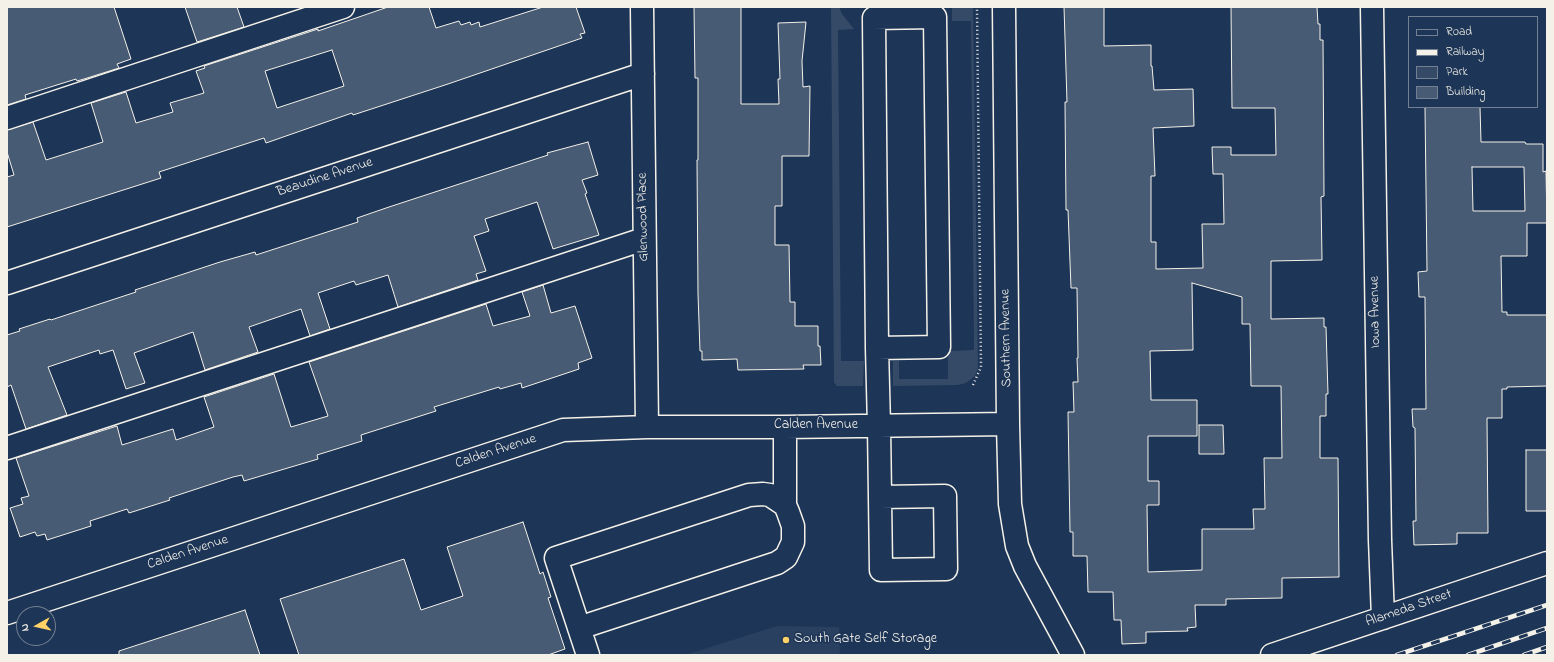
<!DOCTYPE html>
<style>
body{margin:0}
#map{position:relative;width:1554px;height:662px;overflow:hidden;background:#1d3557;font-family:"Indie Flower",sans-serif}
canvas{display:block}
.frame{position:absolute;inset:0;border:8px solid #f4f1e8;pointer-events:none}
.legend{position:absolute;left:1408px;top:16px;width:130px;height:92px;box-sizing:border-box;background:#1d3557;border:1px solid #738091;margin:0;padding:5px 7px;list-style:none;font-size:12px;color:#f4f1e8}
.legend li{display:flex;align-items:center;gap:8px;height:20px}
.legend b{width:20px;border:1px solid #738091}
.north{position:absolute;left:16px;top:606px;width:40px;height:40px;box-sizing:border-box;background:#1d3557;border:1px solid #738091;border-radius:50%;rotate:262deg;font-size:11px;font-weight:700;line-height:16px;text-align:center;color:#f4f1e8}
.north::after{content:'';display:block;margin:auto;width:14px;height:18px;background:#ffd166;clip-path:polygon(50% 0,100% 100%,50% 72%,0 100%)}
</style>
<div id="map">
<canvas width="1554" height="662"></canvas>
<div class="frame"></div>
<ul class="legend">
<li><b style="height:5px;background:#1d3557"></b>Road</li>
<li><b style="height:5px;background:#f4f1e8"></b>Railway</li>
<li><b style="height:11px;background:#354a67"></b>Park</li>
<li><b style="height:11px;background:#485b74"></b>Building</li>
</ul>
<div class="north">N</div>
</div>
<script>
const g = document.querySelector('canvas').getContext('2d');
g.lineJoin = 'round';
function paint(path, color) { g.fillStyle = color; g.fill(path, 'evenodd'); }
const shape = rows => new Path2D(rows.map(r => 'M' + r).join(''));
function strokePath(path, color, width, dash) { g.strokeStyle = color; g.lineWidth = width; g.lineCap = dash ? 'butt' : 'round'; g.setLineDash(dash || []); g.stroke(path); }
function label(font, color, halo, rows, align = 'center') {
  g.font = font + ' "Indie Flower",sans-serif'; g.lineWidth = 3; g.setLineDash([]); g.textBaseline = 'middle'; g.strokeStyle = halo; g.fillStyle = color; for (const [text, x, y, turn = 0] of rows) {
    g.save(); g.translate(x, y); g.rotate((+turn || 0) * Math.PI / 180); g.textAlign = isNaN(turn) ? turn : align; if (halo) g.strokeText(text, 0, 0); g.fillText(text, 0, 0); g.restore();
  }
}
const built = shape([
 [777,626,839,627,840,655,685,655]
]);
const green = shape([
 [831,7,839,7,842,14,854,29,838,30,841,361,864,361,863,386,836,386,836,384,834,383],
 [952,7,973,7,978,368,975,376,966,383,958,385,893,386,893,361,899,361,899,379,948,379,948,351,974,350,971,21,952,21]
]);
const building = shape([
 [7,7,114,7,131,59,117,64,119,68,84,79,77,81,76,79,25,95,26,99,7,105,7,7],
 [185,7,237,7,244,27,197,42,185,7],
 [388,7,429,7,436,28,459,21,461,25,470,22,471,25,479,22,480,27,543,7,576,7,585,33,580,34,582,38,448,84,353,115,352,113,266,143,264,138,159,172,161,178,7,227,7,177,14,175,7,152,7,130,33,122,46,160,103,142,91,103,126,92,136,123,173,112,170,103,204,93,196,71,205,68,204,66,318,29,318,31,388,7],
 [332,50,344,86,277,108,265,71,332,50],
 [694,7,741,7,741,104,779,104,778,79,780,79,778,23,806,22,802,61,803,87,810,86,809,156,782,156,782,206,775,206,775,245,789,245,790,302,795,302,795,326,818,326,818,346,820,346,821,365,803,365,804,369,738,370,737,359,702,360,702,351,700,351,698,294,697,160,698,160,698,78,695,78,694,7],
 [1064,7,1104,7,1104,46,1151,45,1151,66,1152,66,1154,90,1193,89,1194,126,1153,128,1155,176,1151,176,1151,242,1156,242,1156,269,1203,268,1202,224,1224,224,1223,174,1213,174,1212,147,1231,147,1231,155,1276,155,1275,108,1232,108,1231,7,1317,7,1318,24,1320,24,1320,40,1323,40,1324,196,1321,197,1322,260,1271,261,1271,319,1324,318,1324,327,1326,327,1328,394,1326,394,1326,416,1320,416,1320,458,1338,458,1339,577,1282,578,1282,598,1226,599,1226,605,1195,605,1196,627,1187,628,1188,631,1146,632,1146,643,1122,644,1121,620,1114,620,1113,592,1088,592,1087,556,1073,556,1073,532,1070,532,1068,412,1074,412,1073,382,1078,382,1077,358,1078,358,1077,288,1071,288,1068,210,1066,210,1065,102,1067,102,1064,7],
 [1192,283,1242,297,1242,324,1250,324,1251,386,1281,386,1282,458,1264,458,1265,509,1253,509,1254,529,1202,529,1202,570,1148,572,1147,505,1159,505,1159,481,1148,481,1148,436,1197,436,1197,400,1151,400,1150,351,1193,350,1192,283],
 [1428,107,1480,107,1481,142,1525,142,1526,144,1543,144,1543,172,1546,171,1547,223,1527,223,1527,256,1501,256,1502,312,1507,312,1507,315,1547,315,1547,386,1507,387,1507,389,1502,389,1502,418,1487,418,1488,533,1457,533,1457,544,1414,545,1413,521,1416,521,1415,428,1413,427,1412,409,1426,409,1425,297,1419,297,1418,272,1427,271,1425,108,1428,107],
 [1472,167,1524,167,1525,211,1473,211,1472,167],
 [588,142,598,175,582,180,587,193,585,194,599,235,553,249,537,202,485,219,489,231,474,236,486,271,476,274,478,280,398,307,388,275,356,285,354,281,318,293,330,329,310,336,301,309,249,327,258,352,205,370,193,332,134,353,145,383,126,389,113,350,100,354,99,350,48,367,67,415,26,429,11,385,7,387,7,335,20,331,19,329,50,319,51,320,136,292,135,290,220,262,255,252,256,255,358,222,357,218,389,207,548,155,547,153,588,142],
 [543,285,551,313,575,306,592,358,578,363,579,369,522,388,521,383,500,389,499,387,434,407,436,411,361,435,362,441,317,455,318,459,244,481,242,475,233,477,169,498,170,500,129,513,127,509,90,521,91,526,47,540,45,534,37,536,35,532,20,537,10,508,23,504,21,498,29,496,16,458,117,426,122,445,173,429,176,440,214,427,204,397,274,374,291,427,328,416,309,362,486,304,493,326,530,316,522,292,543,285],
 [1199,425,1223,425,1224,454,1199,454,1199,425],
 [1526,450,1547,450,1547,511,1526,511,1526,450],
 [523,522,540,574,543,572,551,597,548,598,565,649,548,655,299,655,280,599,404,559,421,610,463,596,447,547,523,522],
 [245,610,260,655,119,655,119,651,245,610]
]);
const path = shape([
 [973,385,981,367,977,7]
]);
const minor = shape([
 [642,7,647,427],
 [1004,7,1008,424,1010,504,1017,546,1025,566,1073,655],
 [1372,7,1380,540,1383,618],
 [7,118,343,7],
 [7,283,643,74],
 [877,348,939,347,935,17,874,18,877,348,879,426,880,497,881,570,946,569,945,496,880,497],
 [7,448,644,239],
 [785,505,785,427],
 [7,613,563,430,647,427,785,427,1008,424],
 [579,628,777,563,786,557,793,542,793,526,788,512,785,505,770,495,763,494,749,495,556,558,588,655],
 [1272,655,1547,563]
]);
const rail = shape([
 [1397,655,1547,605],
 [1468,655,1547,628],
 [1524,655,1547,647]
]);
const markers = [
 [786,640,4,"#ffd166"]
];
const streetNames = [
 ["Beaudine Avenue",325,178,-18],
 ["Glenwood Place",644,217,-91],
 ["Iowa Avenue",1376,312,-91],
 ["Southern Avenue",1007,338,-91],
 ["Calden Avenue",816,426],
 ["Calden Avenue",496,452,-18],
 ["Calden Avenue",188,553,-18],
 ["Alameda Street",1409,609,-19]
];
const poiNames = [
 ["South Gate Self Storage",794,640]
];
paint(built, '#2a4060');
paint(green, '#354a67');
paint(building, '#485b74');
strokePath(building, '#f4f1e8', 1);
strokePath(minor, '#f4f1e8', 25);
strokePath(path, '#f4f1e8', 2.5, [1, 3]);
strokePath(minor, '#1d3557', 22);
strokePath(rail, '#f4f1e8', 4.5);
strokePath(rail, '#1d3557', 3, [9]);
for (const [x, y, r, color] of markers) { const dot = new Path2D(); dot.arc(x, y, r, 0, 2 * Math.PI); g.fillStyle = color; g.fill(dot); strokePath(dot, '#1d3557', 1.5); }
label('14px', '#f4f1e8', '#1d3557', streetNames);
label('14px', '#f4f1e8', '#1d3557', poiNames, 'left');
</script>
